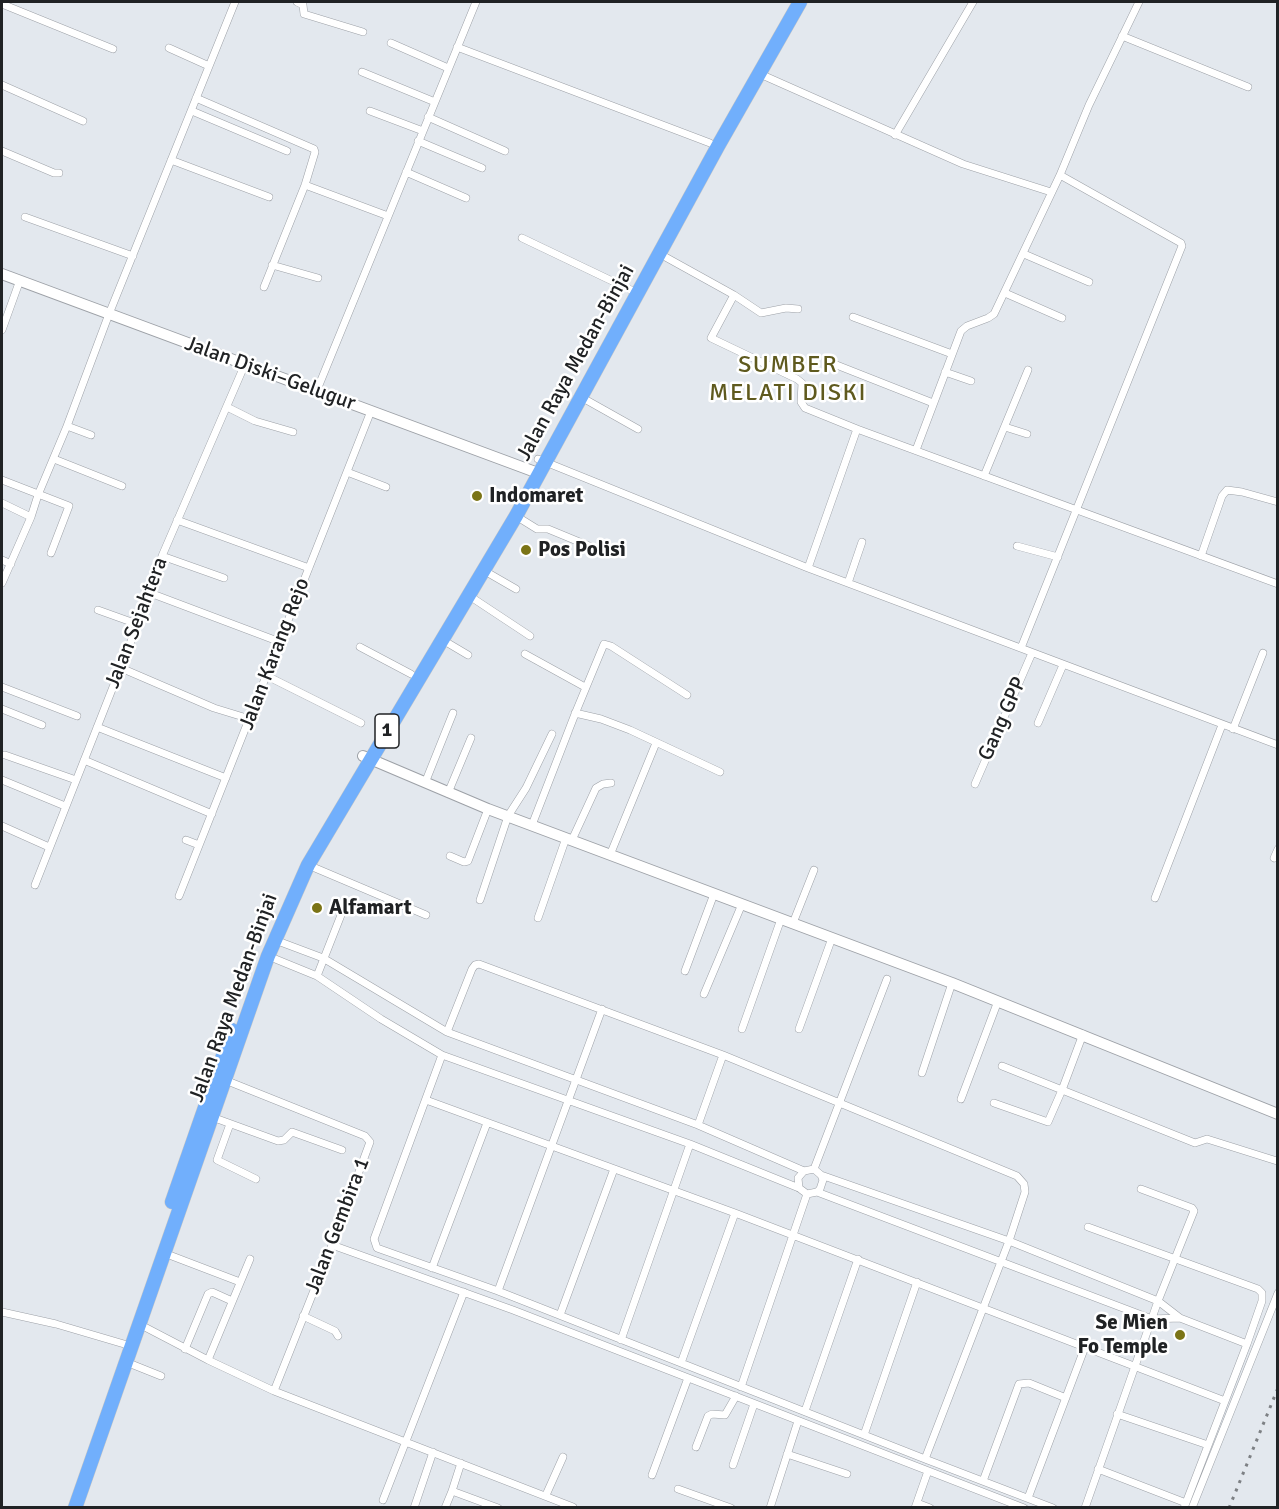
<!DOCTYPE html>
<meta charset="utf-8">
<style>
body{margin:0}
#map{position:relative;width:1279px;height:1509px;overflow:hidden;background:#e3e8ee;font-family:Signika,sans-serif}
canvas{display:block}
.frame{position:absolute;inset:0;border:3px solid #202224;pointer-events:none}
</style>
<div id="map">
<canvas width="1279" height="1509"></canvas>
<div class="frame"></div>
</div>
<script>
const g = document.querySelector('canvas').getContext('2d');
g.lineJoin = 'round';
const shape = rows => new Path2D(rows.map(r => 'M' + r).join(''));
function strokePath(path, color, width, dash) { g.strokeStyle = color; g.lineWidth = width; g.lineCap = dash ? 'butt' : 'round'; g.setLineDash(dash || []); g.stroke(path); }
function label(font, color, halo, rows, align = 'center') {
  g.font = font + ' Signika,sans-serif'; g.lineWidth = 5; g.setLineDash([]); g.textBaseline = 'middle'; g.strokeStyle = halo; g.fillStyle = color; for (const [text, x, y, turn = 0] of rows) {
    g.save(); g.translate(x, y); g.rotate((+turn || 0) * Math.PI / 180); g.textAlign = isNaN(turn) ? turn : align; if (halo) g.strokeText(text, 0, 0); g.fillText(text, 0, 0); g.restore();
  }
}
const street = shape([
 [297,2,303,5,304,14,363,32],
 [2,4,113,49],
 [1122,36,1248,87],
 [391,43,448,68],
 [457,47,710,143],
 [169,48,209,66],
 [362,72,435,102],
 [760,74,963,164,1051,192],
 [2,85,83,121],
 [196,98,314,149,315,152,305,185,264,287],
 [192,111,287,151],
 [370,111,423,131],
 [428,117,505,151],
 [895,135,973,2],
 [418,141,482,168],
 [2,151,54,173,59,173],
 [171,160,269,197],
 [406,172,466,198],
 [305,185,388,216],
 [25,217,133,256],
 [522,238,631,290],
 [660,254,734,295,711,338,797,379,802,383,801,402,805,408,857,429,1278,584],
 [1024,254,1089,282],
 [272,265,318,278],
 [1005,293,1062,318],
 [734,295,761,313,786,308,798,309],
 [853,317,952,354],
 [2,330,20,280],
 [834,364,933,403],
 [945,372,971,381],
 [317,390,476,2],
 [581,397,638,429],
 [227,407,255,421,293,432],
 [67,426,91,435],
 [1005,427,1027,434],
 [916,450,961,331,967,326,988,318,994,314,1060,175,1089,105,1139,2],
 [54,459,122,486],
 [538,459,808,568,1278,745],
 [347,472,386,487],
 [984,476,1028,370],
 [2,480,69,506,51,553],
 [2,503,31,517],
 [516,516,537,529,548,529,594,548],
 [177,520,309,568],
 [1017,546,1058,557],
 [162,556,224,578],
 [1201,556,1222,496,1227,490,1242,492,1278,502],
 [2,560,11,564],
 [808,568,857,429],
 [483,570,516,589],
 [2,583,31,517,38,495,67,426,109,314,235,2],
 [848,583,862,542],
 [150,593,280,642],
 [468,595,530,636],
 [98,610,137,624],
 [441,639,468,655],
 [360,647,411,674],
 [1021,648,1182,246,1181,243,1060,175],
 [525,654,585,687],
 [121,668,214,708,250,719],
 [267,676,361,723],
 [2,687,77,716],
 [2,709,42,725],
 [575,713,601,719,630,730,720,772],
 [1038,723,1063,665],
 [97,727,226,778],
 [1233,729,1263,653],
 [5,755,76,780],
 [84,760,212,814],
 [2,780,65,806],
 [425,783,453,713],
 [975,784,1032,653],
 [448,793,471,738],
 [532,825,575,714,604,644,611,646,687,695],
 [2,826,49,847],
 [186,840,199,845],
 [572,840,596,788,603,784,611,783],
 [610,855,656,743],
 [450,856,464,862,468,861,488,809],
 [1274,858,1278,849],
 [308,865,426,915],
 [35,885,150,593,162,556,245,364],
 [179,896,371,411],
 [1155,898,1222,725],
 [480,900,508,816,526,788,552,734],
 [538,918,566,838],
 [793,923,814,870],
 [275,940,323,958,447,1032,698,1125,804,1171],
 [268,956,317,976,381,1019,442,1055,690,1144,799,1188,807,1194,817,1192,820,1189,823,1180,821,1175,814,1169,804,1171,798,1178,799,1188],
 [685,971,714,894],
 [317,976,345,905],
 [704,994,742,904],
 [742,1029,781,919],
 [799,1029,832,938],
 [447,1032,472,969,475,965,479,964,723,1055,1017,1176,1024,1184,1025,1192,1009,1241,925,1459],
 [442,1055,374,1239,377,1248,498,1291,925,1459,1053,1508],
 [1002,1066,1195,1143,1207,1139,1277,1161],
 [922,1073,952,983],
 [225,1080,365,1136,370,1142,332,1245,274,1391],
 [961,1099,998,1001],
 [426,1100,735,1213,1225,1401],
 [994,1103,1048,1122,1062,1090,1083,1034],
 [212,1117,278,1141,284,1140,292,1132,342,1150],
 [230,1124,217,1160,256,1179],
 [698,1125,723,1055],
 [814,1169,887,979],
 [821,1175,1009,1241,1158,1301,1180,1318,1247,1344],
 [817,1192,1152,1319,1180,1318],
 [1088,1227,1258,1289,1262,1293,1262,1301,1247,1344,1184,1508],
 [332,1245,513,1310,1024,1508],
 [164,1253,240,1282],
 [432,1268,487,1123],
 [498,1291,602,1009],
 [2,1312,56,1324,124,1344],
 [560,1315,614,1169],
 [303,1316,335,1331,338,1336],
 [139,1324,208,1360,274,1391,573,1507],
 [621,1340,690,1144],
 [185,1349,208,1294,212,1292,232,1301],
 [208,1360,250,1259],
 [126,1362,161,1376],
 [681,1363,735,1213],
 [741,1387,807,1194],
 [805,1411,858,1259],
 [1117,1414,1208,1445],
 [864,1435,917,1282],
 [696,1447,708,1416,712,1414,725,1415,736,1396],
 [787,1454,847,1474],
 [733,1465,754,1404],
 [1098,1469,1186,1503],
 [652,1475,688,1378],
 [983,1481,1019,1384,1029,1383,1066,1398],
 [678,1489,731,1508],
 [452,1491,498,1508],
 [546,1495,563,1457],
 [1028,1498,1085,1347],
 [383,1500,464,1292],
 [917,1503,930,1508],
 [414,1508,433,1452],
 [445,1508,452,1491,461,1463],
 [770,1508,798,1421],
 [915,1508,928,1471],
 [1085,1508,1158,1301,1194,1211,1192,1208,1141,1189],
 [1192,1508,1278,1293]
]);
const secondary = shape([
 [2,274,538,473],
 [363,756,488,809,952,983,1278,1114]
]);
const highway = shape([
 [172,1202,232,1030],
 [75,1508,268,956,308,865,516,516,718,146,800,2]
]);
const rail = shape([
 [1229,1508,1278,1388]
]);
const markers = [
 [477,496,6,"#7b7416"],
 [526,550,6,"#7b7416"],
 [317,908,6,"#7b7416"],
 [1180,1335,6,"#7b7416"]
];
const shields = [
 [387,731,24]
];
const shieldNames = [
 ["1",387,731]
];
const streetNames = [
 ["Jalan Raya Medan-Binjai",576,363,-61],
 ["Jalan Diski–Gelugur",270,374,20],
 ["Jalan Sejahtera",137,623,-69],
 ["Jalan Karang Rejo",275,654,-69],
 ["Gang GPP",1003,719,-66],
 ["Jalan Raya Medan-Binjai",234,998,-70],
 ["Jalan Gembira 1",338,1226,-69]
];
const poiNames = [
 ["Indomaret",489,496],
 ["Pos Polisi",538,550],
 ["Alfamart",329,908],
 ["Se Mien",1168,1323,"right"],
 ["Fo Temple",1168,1347,"right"]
];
const quarterNames = [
 ["SUMBER",788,366],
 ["MELATI DISKI",788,394]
];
strokePath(street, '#9da1a7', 8);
strokePath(secondary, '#9da1a7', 12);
strokePath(highway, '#c5c6c6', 15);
strokePath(street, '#fff', 7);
strokePath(secondary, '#fff', 10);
strokePath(highway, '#71affc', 14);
strokePath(rail, '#7d8084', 3, [3, 6]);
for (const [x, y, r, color] of markers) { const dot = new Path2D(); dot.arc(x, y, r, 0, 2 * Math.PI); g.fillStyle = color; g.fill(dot); strokePath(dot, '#fff', 2); }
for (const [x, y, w] of shields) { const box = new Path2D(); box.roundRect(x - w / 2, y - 17, w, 34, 4.5); g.fillStyle = '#fff'; g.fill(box); strokePath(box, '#202224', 1.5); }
label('bold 20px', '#202224', null, shieldNames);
label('21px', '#202224', '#fff', streetNames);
label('bold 21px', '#202224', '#fff', poiNames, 'left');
g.letterSpacing = '1.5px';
label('24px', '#5f5a1e', '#fff', quarterNames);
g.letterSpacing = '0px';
</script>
